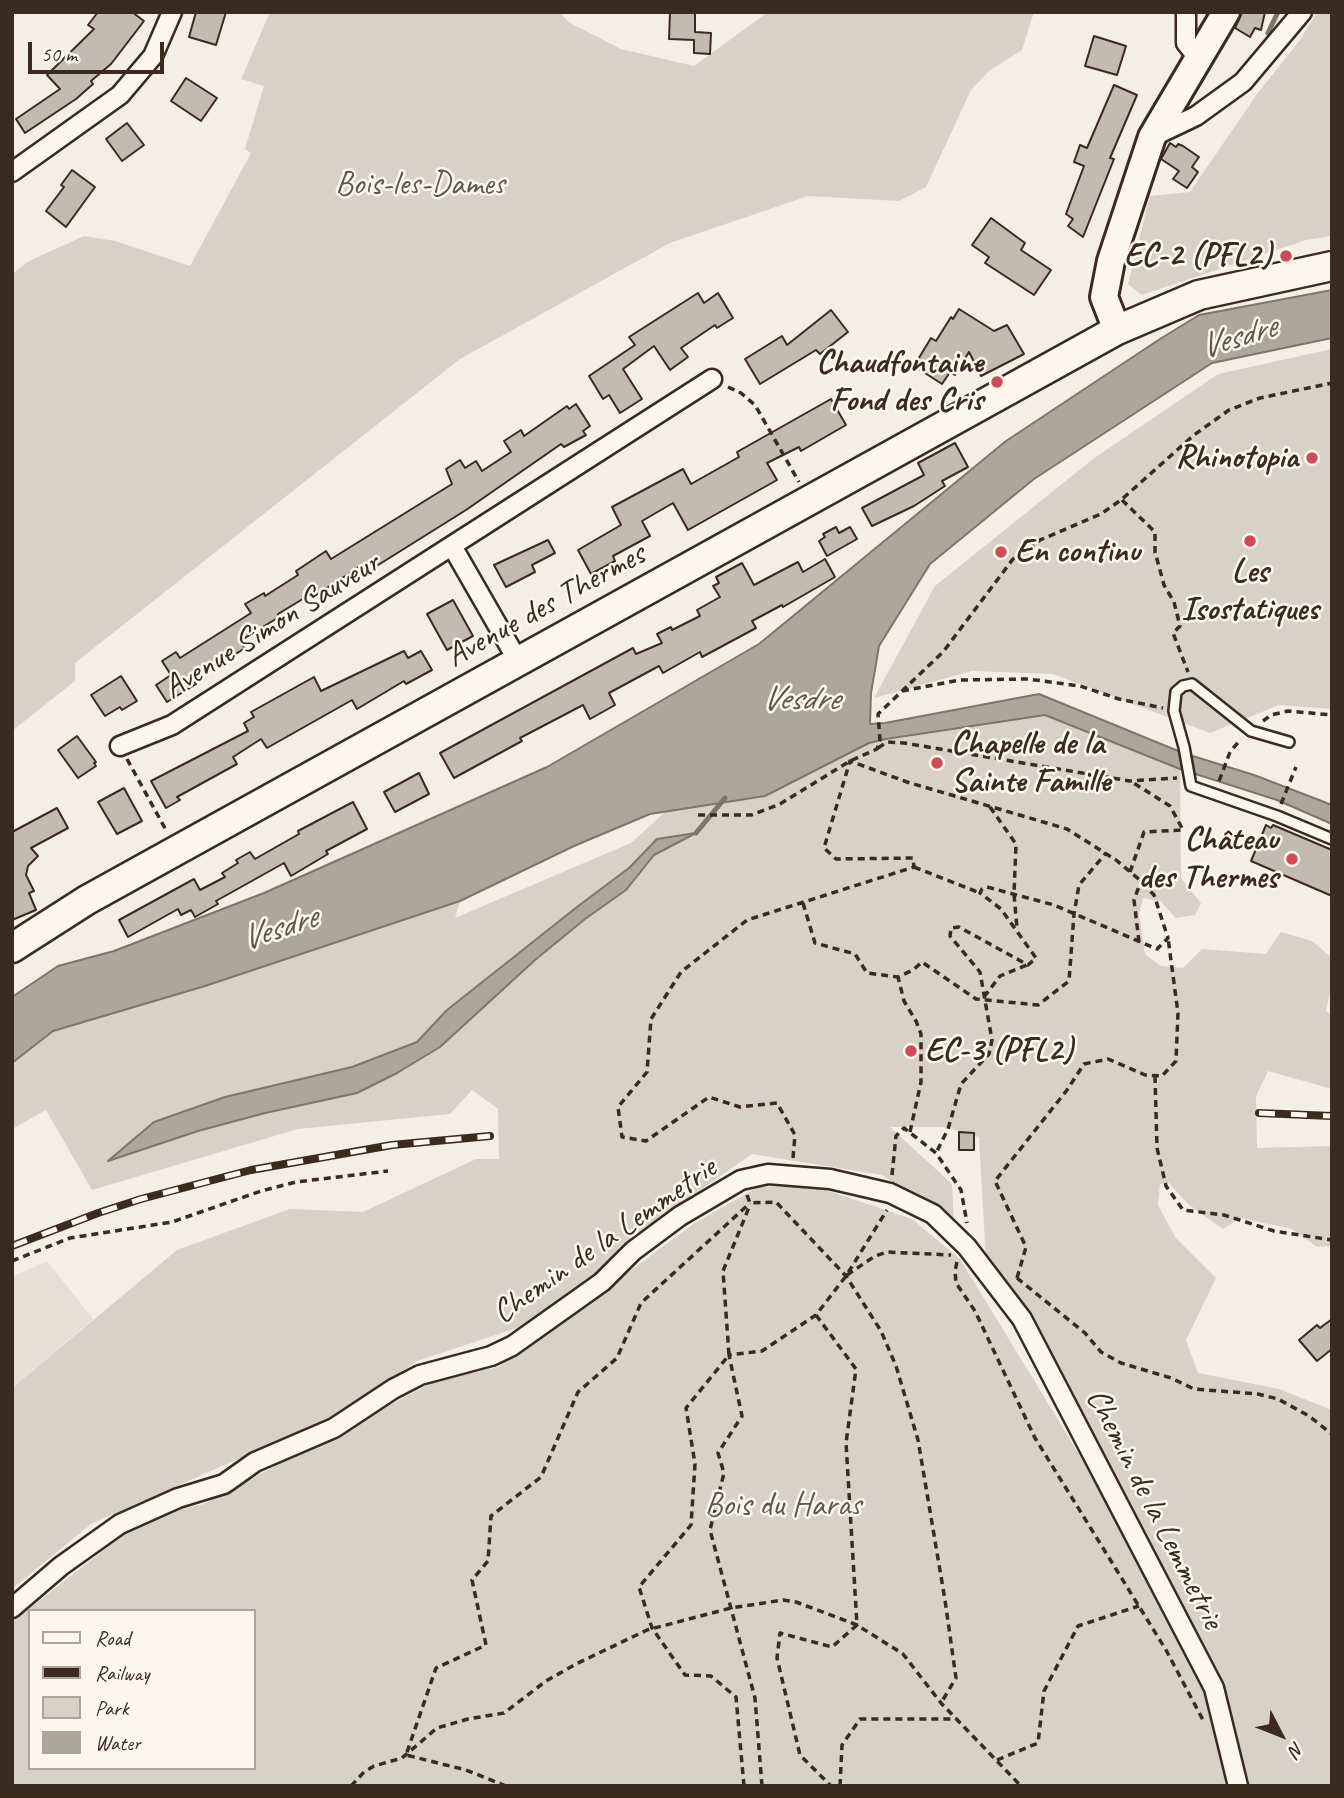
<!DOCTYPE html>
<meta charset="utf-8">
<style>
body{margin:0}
#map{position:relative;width:1344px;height:1798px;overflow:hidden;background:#f3efe4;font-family:Caveat,sans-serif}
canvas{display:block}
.frame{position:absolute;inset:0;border:14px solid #3b2a1e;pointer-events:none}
.legend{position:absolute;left:28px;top:1609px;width:228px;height:161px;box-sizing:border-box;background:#fbf7ec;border:2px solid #aea59a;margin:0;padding:9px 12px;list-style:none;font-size:21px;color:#3b2a1e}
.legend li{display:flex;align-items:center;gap:14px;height:35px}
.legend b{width:35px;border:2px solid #aea59a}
.north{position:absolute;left:1246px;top:1700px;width:70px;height:70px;-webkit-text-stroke:5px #fbf7ec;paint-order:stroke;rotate:132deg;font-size:19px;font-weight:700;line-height:28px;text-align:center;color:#3b2a1e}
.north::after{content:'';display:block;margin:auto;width:24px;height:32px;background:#3b2a1e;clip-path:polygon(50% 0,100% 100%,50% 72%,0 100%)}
.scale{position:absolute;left:28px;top:42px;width:136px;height:32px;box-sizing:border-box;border:4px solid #3b2a1e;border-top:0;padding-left:9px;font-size:21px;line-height:24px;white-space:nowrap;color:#3b2a1e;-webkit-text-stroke:5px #fbf7ec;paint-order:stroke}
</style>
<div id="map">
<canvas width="1344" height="1798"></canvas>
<div class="frame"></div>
<ul class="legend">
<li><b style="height:9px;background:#fbf7ec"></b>Road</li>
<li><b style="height:9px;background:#3b2a1e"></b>Railway</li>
<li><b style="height:19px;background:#d8d1c6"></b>Park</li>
<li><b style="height:19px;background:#afa69a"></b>Water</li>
</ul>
<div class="north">N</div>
<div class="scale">50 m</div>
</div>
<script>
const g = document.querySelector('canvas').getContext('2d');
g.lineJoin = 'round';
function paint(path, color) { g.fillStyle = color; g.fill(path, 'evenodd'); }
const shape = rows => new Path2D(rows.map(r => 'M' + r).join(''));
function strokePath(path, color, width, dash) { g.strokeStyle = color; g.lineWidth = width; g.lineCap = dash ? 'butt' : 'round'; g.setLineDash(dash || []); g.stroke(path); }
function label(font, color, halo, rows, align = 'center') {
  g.font = font + ' Caveat,sans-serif'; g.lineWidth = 5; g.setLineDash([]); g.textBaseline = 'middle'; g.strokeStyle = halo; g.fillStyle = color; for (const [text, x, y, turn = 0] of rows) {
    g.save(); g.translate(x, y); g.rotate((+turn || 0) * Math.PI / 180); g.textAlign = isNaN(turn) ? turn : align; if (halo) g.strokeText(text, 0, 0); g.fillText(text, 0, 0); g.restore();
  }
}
const built = shape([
 [47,1261,93,1319,12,1388,12,1277]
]);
const green = shape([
 [270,12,559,12,570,23,621,49,694,66,768,12,1034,12,1022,50,989,71,971,90,926,187,899,201,808,196,670,243,460,359,75,663,75,681,12,731,12,274,29,261,84,236,115,241,190,266,251,153,245,149,264,86,241,79],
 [1317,12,1332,12,1332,236,1306,240,1142,295,1128,284,1150,196,1190,192,1257,94,1300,40],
 [1332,349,1332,709,1279,705,1210,733,1053,674,972,671,874,698,935,586,1093,459,1218,374],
 [1045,715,1180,769,1181,878,1201,903,1195,915,1176,918,1160,901,1143,898,1139,914,1145,954,1161,966,1183,968,1202,949,1266,954,1281,932,1312,941,1332,958,1332,983,1326,1011,1332,1015,1332,1089,1268,1071,1256,1096,1257,1148,1332,1146,1332,1246,1317,1247,1292,1229,1240,1218,1223,1229,1188,1204,1169,1183,1160,1184,1158,1205,1175,1237,1216,1278,1186,1340,1198,1373,1279,1389,1332,1410,1332,1786,1250,1786,1221,1684,986,1260,979,1137,945,1127,890,1127,952,1184,954,1224,882,1175,752,1154,622,1244,602,1268,535,1322,417,1361,335,1416,91,1524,12,1589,12,1388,177,1250,290,1209,363,1212,476,1159,499,1159,498,1109,472,1090,450,1114,298,1129,92,1190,46,1110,12,1129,12,1063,53,1031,205,986,460,901,455,918,631,843,665,812,765,796,869,743],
 [693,834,654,855,626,890,585,919,535,960,440,1047,397,1073,357,1093,265,1113,198,1131,109,1160,154,1122,225,1097,352,1067,417,1042,541,935,629,868,657,839],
 [814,1186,912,1219,960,1259,1085,1464,1209,1691,1229,1786,12,1786,12,1622,127,1532,180,1509,204,1504,433,1382,498,1367,547,1333,693,1224,758,1187],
 [30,1611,254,1611,254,1768,30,1768]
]);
const water = shape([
 [1332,290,1332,338,1212,363,1034,479,930,564,879,646,871,693,870,724,885,723,1039,694,1183,753,1254,775,1332,805,1332,824,1277,800,1180,769,1045,715,886,739,869,743,765,796,650,814,574,846,460,901,205,986,53,1031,12,1063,12,997,58,966,114,951,264,893,547,767,759,644,1006,441,1160,339,1199,315,1332,290],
 [696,833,654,855,626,890,585,919,535,960,440,1047,397,1073,357,1093,265,1113,198,1131,108,1161,154,1122,225,1097,352,1067,417,1042,447,1010,577,907,629,868,657,839,696,833]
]);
const stream = shape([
 [1268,33,1278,12],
 [696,833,725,798]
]);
const building = shape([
 [98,12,132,12,144,21,111,64,91,81,93,84,76,99,25,133,16,119,60,89,47,75,94,29,88,25,98,12],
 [196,12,226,12,216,45,189,37,196,12],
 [670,12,695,12,695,32,711,33,710,54,694,53,694,40,669,39,670,12],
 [1242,12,1265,12,1261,30,1255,28,1250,37,1235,28,1242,12],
 [1094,36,1126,46,1117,75,1085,66,1094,36],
 [186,78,217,98,201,121,171,101,186,78],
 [1114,85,1137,95,1110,158,1114,159,1083,237,1068,226,1073,219,1066,214,1084,166,1074,162,1080,145,1087,148,1114,85],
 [127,123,144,145,122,161,106,139,127,123],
 [1170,143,1176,147,1178,144,1183,146,1199,157,1192,167,1198,172,1187,188,1173,179,1179,171,1161,159,1170,143],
 [72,170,95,187,66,227,46,211,64,187,61,185,72,170],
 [991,218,1025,243,1021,250,1051,270,1034,295,985,263,989,257,972,245,991,218],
 [698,293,704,303,718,293,733,318,717,328,715,325,681,348,688,357,670,370,654,346,623,369,642,399,620,413,609,395,603,399,589,376,635,345,629,337,698,293],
 [959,309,994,331,1007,325,1024,354,981,376,969,352,955,375,950,372,942,384,914,366,931,338,936,341,951,317,953,319,959,309],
 [831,310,848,332,820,354,816,350,760,384,745,359,782,336,787,345,831,310],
 [831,399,846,425,801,451,799,447,767,463,777,480,688,530,673,503,642,521,650,536,613,556,615,561,591,574,578,550,621,525,612,507,683,469,691,484,739,457,737,452,831,399],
 [576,404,590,426,583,431,586,435,564,447,561,444,466,510,367,572,362,565,313,597,311,594,278,614,279,617,240,641,245,648,194,681,196,684,167,702,156,685,171,675,162,661,176,652,180,658,251,613,245,604,264,593,265,596,298,575,296,571,326,551,331,559,452,484,446,469,460,460,465,468,476,461,482,471,511,452,504,441,521,430,524,436,567,406,569,409,576,404],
 [955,443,968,467,942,481,945,486,914,506,872,526,862,508,924,475,918,463,955,443],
 [836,527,839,533,850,527,857,539,827,556,819,541,825,537,823,534,836,527],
 [548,540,555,553,532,565,535,572,506,587,494,565,548,540],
 [825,559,835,577,783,607,782,605,752,621,756,628,702,657,700,652,663,673,659,666,609,693,615,705,590,719,583,705,520,738,522,741,454,778,440,753,633,648,636,654,662,643,657,634,671,627,672,630,700,616,697,610,720,597,713,586,719,583,716,577,742,563,754,585,798,562,803,572,825,559],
 [453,600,473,636,447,650,427,614,453,600],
 [404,651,408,658,421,651,432,670,406,684,404,681,357,709,352,700,267,748,261,739,233,757,237,764,177,797,180,800,166,808,151,781,248,731,244,723,254,717,251,712,314,677,321,691,404,651],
 [121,676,137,701,122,710,120,707,105,716,91,695,121,676],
 [77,736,96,762,94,763,96,766,78,778,58,750,77,736],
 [419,773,429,794,395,812,384,792,419,773],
 [124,788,142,821,117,834,98,802,124,788],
 [353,802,367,829,326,851,328,854,291,876,284,863,216,901,218,904,195,917,191,910,181,915,178,909,128,937,119,920,194,879,200,890,225,877,222,873,238,863,236,860,250,852,255,859,299,834,298,831,353,802],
 [57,808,68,828,31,848,38,856,28,866,26,875,34,891,29,893,36,910,12,920,12,832,57,808],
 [1266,825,1271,828,1273,825,1332,850,1332,896,1251,861,1266,825],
 [959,1132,974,1133,974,1150,959,1150,959,1132],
 [1332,1319,1332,1349,1317,1361,1299,1340,1317,1325,1320,1328,1332,1319]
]);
const path = shape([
 [728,387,741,393,755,405,799,482],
 [1122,500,1155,532,1155,552,1164,585,1174,602,1180,626,1173,633,1188,672],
 [902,691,960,680,1028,679,1080,686,1119,699,1163,708],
 [1263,721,1271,715,1288,711,1332,715],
 [878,748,887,742,904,743,1130,781,1177,778],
 [127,759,167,832],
 [1219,781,1230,752,1241,739],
 [1281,804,1296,767],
 [990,807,1016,844,1014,894,1017,928],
 [698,815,751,815,780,804,850,761,877,749,880,740,878,714,943,652,1013,559,1040,540,1101,514,1121,500,1194,435,1229,410,1260,398,1332,383],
 [914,867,980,893],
 [1130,872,1144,832,1183,830,1170,806,1132,782],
 [803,903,815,943,855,954,867,973,898,977],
 [1139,942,1134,900,1141,881],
 [984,997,1000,976,1027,965],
 [1155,1076,1157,1148,1166,1186,1183,1210,1224,1215,1274,1231,1332,1240],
 [910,1132,921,1082,921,1034,916,1021,904,1001,898,977,913,970,922,962,976,999,1038,1005,1069,981,1074,914,1079,885,1106,853],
 [793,1158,795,1135,777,1103,740,1107,709,1097,646,1141,622,1137,618,1107,647,1072,651,1019,681,972,747,920,914,867,913,858,836,859,824,848,850,761,907,782,1067,829,1116,860,1141,881,1154,895,1168,938,1157,949,1054,905,987,887,982,889,980,893,1001,909,1036,958,1028,965,959,927,951,928,950,936,980,972,992,1040,989,1054,961,1084,948,1129,936,1153],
 [892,1175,896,1136,904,1128,936,1153,961,1190,967,1223],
 [747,1195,750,1203,776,1202,846,1276,881,1331,896,1366,918,1440,945,1600,956,1678,941,1703],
 [12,1261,70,1238,172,1222,261,1191,296,1182,388,1171],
 [957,1262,955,1271,956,1283,975,1311,1035,1438,1166,1650,1203,1720],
 [847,1275,875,1256,887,1252,951,1255],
 [1017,1278,1026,1247,995,1181,1067,1090,1084,1064,1108,1059,1145,1075,1162,1076,1176,1061,1178,1013,1168,938],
 [1017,1278,1085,1333,1101,1352,1121,1363,1171,1378,1194,1389,1258,1394,1278,1399,1309,1416,1332,1434],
 [816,1315,856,1369,846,1443,857,1625,832,1647,780,1633,777,1658,800,1755,831,1786],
 [997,1760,1038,1743,1044,1691,1078,1626,1139,1606],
 [351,1786,364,1772,374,1766,402,1758,437,1728,468,1719,504,1713,546,1681,576,1664,647,1630,731,1608,783,1600,796,1602,857,1625,903,1654,941,1703,1021,1786],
 [506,1786,466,1770,406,1755,436,1668,486,1645,472,1580,488,1561,491,1516,541,1477,578,1392,617,1358,641,1303,750,1203],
 [744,1786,736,1697,711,1676,685,1675,652,1628,639,1587,691,1525,695,1464,686,1408,729,1355,723,1271,750,1205],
 [762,1786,755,1698,710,1530,724,1473,718,1453,742,1416,729,1355,762,1351,816,1315,846,1276,887,1210],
 [840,1786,842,1745,860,1719,957,1719]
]);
const lane = shape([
 [1289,742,1251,731,1192,684,1183,686,1176,692,1174,711,1184,747,1191,786,1277,816,1332,839]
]);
const street = shape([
 [1186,12,1186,43,1199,59],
 [1152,137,1196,116,1243,82,1302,12],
 [12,172,120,95,153,56,172,12],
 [452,546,518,661],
 [120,746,172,725,712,379],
 [12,1608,61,1566,120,1524,178,1498,224,1484,255,1462,334,1428,393,1389,420,1375,491,1356,512,1346,602,1282,633,1251,680,1216,741,1180,768,1174,830,1179,890,1193,933,1214,967,1247,1022,1319,1214,1688,1238,1786]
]);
const secondary = shape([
 [1117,330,1104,297,1111,261,1152,137,1226,12]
]);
const primary = shape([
 [12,948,87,900,1117,330,1199,295,1332,266]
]);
const rail = shape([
 [1259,1113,1332,1116],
 [12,1246,98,1213,141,1199,251,1170,392,1145,490,1136]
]);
const markers = [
 [1286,256,7,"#d1495b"],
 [997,382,7,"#d1495b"],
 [1312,458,7,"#d1495b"],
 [1250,541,7,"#d1495b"],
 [1001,552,7,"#d1495b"],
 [937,763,7,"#d1495b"],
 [1292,859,7,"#d1495b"],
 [911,1051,7,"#d1495b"]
];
const parkNames = [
 ["Bois-les-Dames",420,185],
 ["Bois du Haras",783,1506]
];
const poiNames = [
 ["EC-2 (PFL2)",1272,256],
 ["Chaudfontaine",983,363],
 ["Fond des Cris",983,401],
 ["Rhinotopia",1298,458],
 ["En continu",1015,552,"left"],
 ["Les",1250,572,"center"],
 ["Isostatiques",1250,610,"center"],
 ["Chapelle de la",951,744,"left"],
 ["Sainte Famille",951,782,"left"],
 ["Château",1278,840],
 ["des Thermes",1278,878],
 ["EC-3 (PFL2)",925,1051,"left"]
];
const streetNames = [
 ["Avenue des Thermes",546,606,-29],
 ["Avenue Simon Sauveur",272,626,-32],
 ["Chemin de la Lemmetrie",605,1241,-35],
 ["Chemin de la Lemmetrie",1154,1509,63]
];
const waterNames = [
 ["Vesdre",1238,338,-17],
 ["Vesdre",800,700],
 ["Vesdre",279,929,-18]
];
paint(built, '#e5dfd4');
paint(green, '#d8d1c6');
paint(water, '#afa69a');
strokePath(water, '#817468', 2);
strokePath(stream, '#817468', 5);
paint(building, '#c3bbb0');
strokePath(building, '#3b2a1e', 2);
strokePath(lane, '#3b2a1e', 14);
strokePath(street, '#3b2a1e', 23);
strokePath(secondary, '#3b2a1e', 32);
strokePath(primary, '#3b2a1e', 33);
strokePath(path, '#3b2a1e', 3.5, [7, 5]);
strokePath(lane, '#fbf7ec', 9);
strokePath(street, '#fbf7ec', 18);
strokePath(secondary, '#fbf7ec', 26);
strokePath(primary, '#fbf7ec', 28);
strokePath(rail, '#3b2a1e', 8);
strokePath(rail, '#fbf7ec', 5, [16]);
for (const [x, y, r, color] of markers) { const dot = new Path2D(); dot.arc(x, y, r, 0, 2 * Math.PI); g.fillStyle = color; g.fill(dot); strokePath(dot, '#fbf7ec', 2.5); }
label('33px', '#625448', '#fbf7ec', parkNames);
label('bold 33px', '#3b2a1e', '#fbf7ec', poiNames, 'right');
label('33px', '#3b2a1e', '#fbf7ec', streetNames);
label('italic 35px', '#645549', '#fbf7ec', waterNames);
</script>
